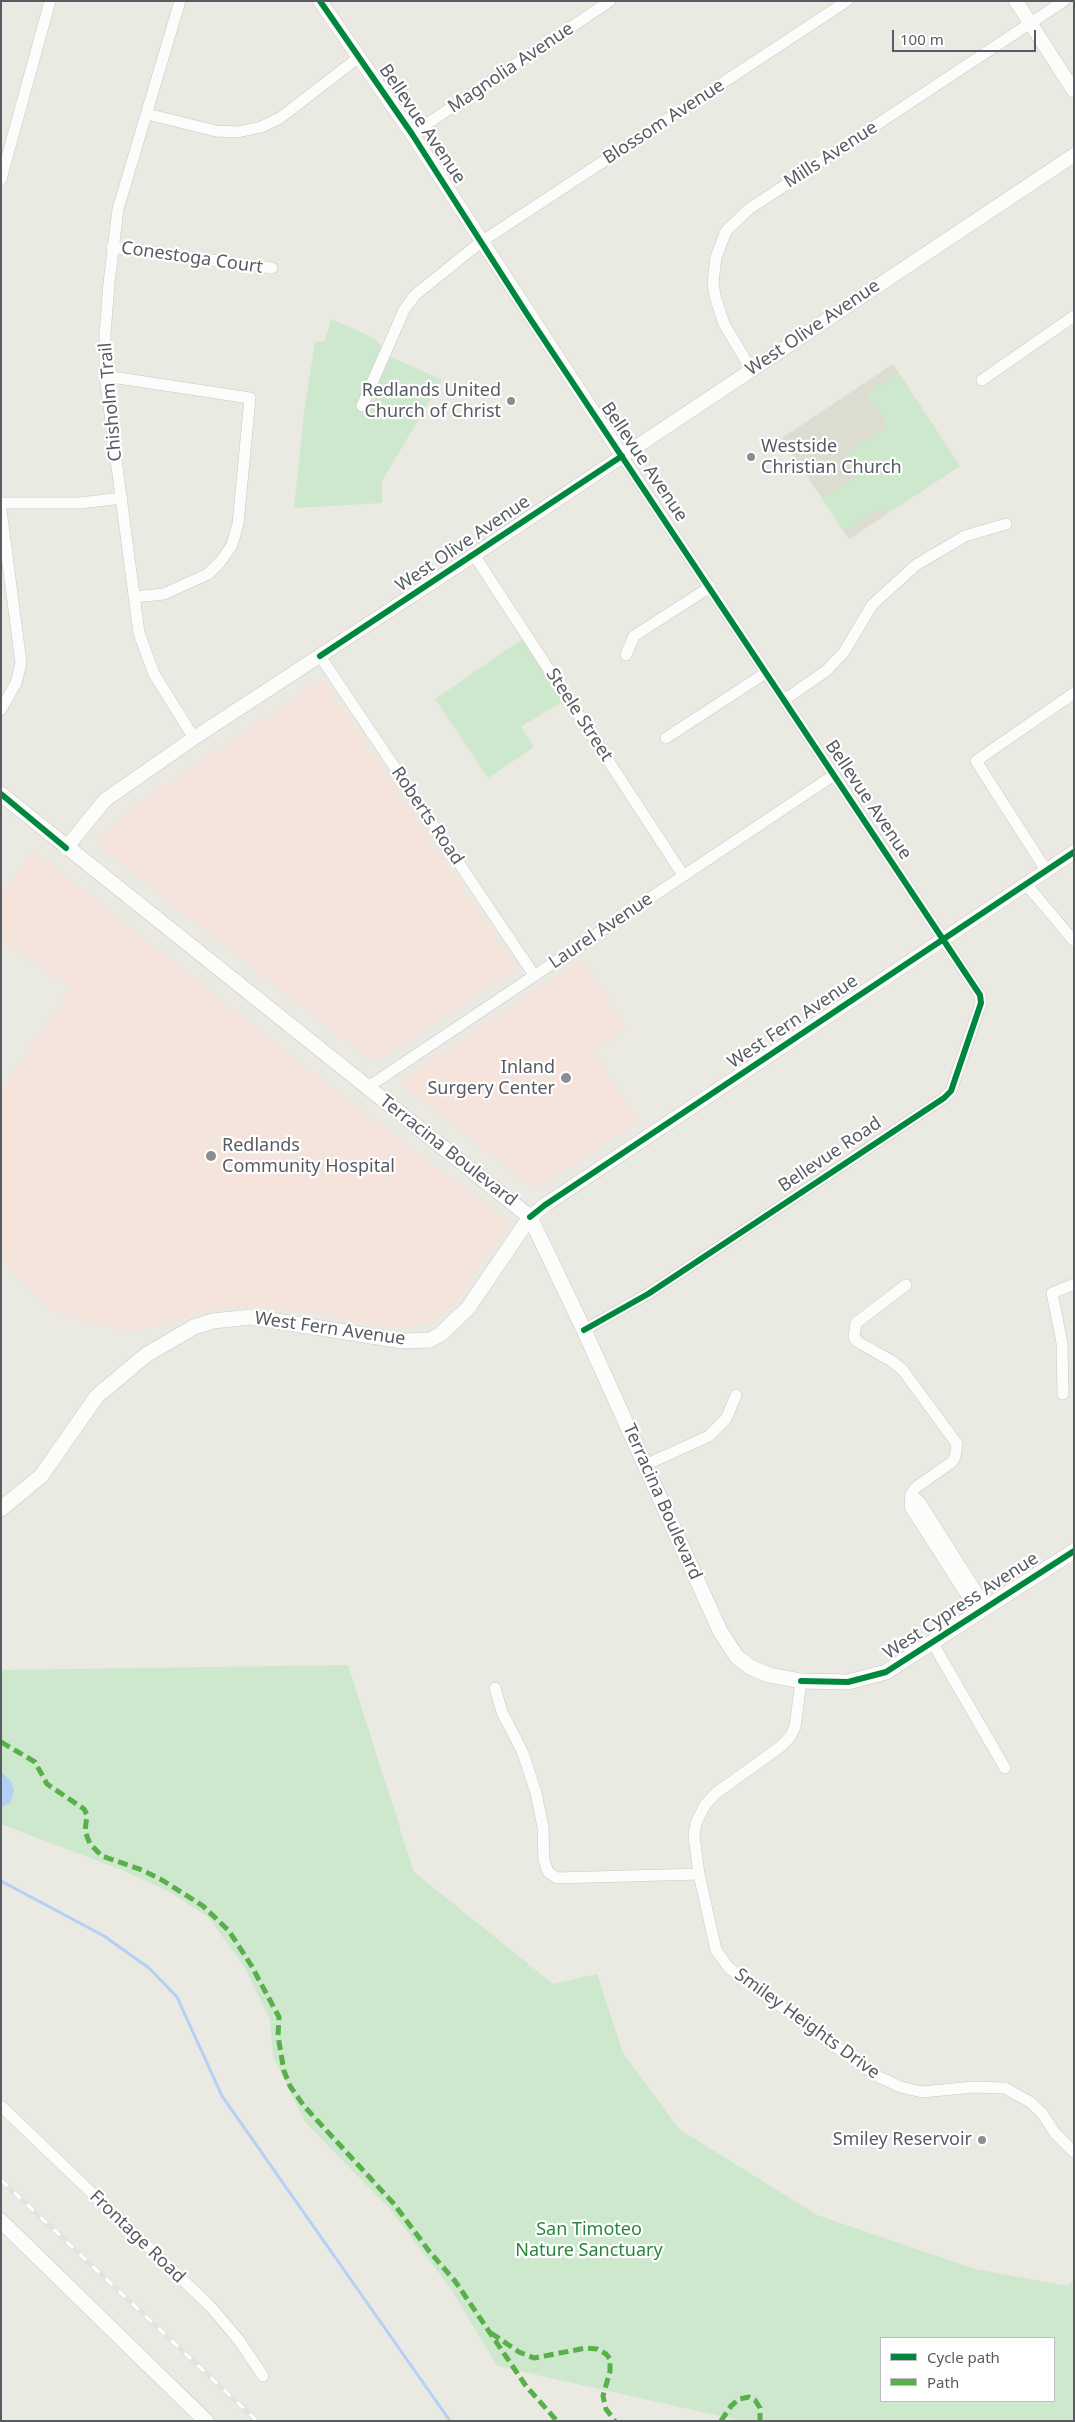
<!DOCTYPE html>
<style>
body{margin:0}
#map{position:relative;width:1075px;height:2422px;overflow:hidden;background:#eae9e2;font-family:"Noto Sans",sans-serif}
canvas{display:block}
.frame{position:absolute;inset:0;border:2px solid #585b62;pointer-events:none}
.legend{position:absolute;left:880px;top:2337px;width:175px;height:65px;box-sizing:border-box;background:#fff;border:1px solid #bcbdc0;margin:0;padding:6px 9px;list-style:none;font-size:15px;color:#585b62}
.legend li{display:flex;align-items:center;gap:10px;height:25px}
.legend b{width:25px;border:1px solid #bcbdc0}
.scale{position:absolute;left:892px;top:30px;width:144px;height:22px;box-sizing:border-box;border:2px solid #585b62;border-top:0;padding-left:6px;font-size:15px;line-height:18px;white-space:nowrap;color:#585b62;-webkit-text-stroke:4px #fff;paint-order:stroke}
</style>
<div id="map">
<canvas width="1075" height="2422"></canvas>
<div class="frame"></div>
<ul class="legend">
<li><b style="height:6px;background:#00873e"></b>Cycle path</li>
<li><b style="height:6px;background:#58b04a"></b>Path</li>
</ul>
<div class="scale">100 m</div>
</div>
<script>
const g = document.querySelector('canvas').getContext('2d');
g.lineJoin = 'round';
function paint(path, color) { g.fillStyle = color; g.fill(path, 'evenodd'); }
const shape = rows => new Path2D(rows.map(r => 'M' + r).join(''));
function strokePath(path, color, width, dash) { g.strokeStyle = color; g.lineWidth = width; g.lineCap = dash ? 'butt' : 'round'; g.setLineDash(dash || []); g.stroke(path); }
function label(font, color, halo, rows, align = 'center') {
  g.font = font + ' "Noto Sans",sans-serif'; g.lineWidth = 4.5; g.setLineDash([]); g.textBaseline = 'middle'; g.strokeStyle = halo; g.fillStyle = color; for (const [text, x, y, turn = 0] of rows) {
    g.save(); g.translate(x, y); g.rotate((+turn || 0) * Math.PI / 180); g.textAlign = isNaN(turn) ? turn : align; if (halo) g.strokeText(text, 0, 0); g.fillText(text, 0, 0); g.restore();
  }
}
const education = shape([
 [893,364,960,466,849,539,782,438]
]);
const medical = shape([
 [320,681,326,683,514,964,514,969,512,971,379,1060,367,1058,99,846,99,840,127,811],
 [34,851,290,1055,506,1221,507,1226,453,1306,434,1320,415,1326,382,1327,322,1314,245,1306,207,1310,159,1326,127,1332,56,1312,6,1267,1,1257,1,1090,72,988,1,940,1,893],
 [582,959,627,1029,592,1051,639,1122,536,1189,402,1086,401,1081]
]);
const green = shape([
 [331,319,374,338,391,357,442,380,382,481,382,503,294,508,305,405,315,342,325,341],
 [898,372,960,466,886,514,881,507,844,531,822,499,858,475,844,455,888,426,866,394],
 [524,638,563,701,521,727,534,747,488,778,435,699],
 [348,1665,414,1872,553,1984,597,1974,623,2053,679,2129,817,2215,975,2269,1067,2286,1074,2280,1074,2421,742,2421,497,2366,451,2289,390,2209,305,2122,273,2056,270,2020,244,1966,208,1917,170,1892,119,1869,1,1824,1,1670],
 [881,2338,1054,2338,1054,2401,881,2401]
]);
const water = shape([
 [1,1771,12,1783,14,1792,10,1803,1,1808]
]);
const stream = shape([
 [1,1881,104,1936,149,1968,177,1997,222,2096,450,2421]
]);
const minor = shape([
 [180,1,118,209,109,283,105,334,105,376,139,633,154,674,194,738],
 [147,114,216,131,238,132,261,127,280,118,359,57],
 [412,134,610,1],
 [1,179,50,1],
 [112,247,272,268],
 [751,369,724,324,715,296,713,282,716,257,726,231,749,209,1064,1],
 [105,376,250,398,238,524,232,545,221,561,208,574,164,594,134,597],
 [982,380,1074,316],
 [362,406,404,310,415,295,481,242,847,1],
 [1,503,80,503,122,498],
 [1,510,21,663,16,683,1,709],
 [474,555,683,875],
 [626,655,634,636,710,587],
 [320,656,534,975],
 [784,700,826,671,844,652,872,605,916,565,965,536,1006,524],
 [666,738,764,674],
 [1046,870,976,761,1074,693],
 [1026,884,1074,941],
 [368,1087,834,775],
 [906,1285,856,1323,854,1337,858,1342,890,1360,902,1369,957,1444,955,1457,952,1462,915,1488,911,1494,910,1507,978,1613],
 [584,1330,648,1294,944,1098,951,1091,981,1003,980,995,622,456],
 [1063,1394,1062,1343,1052,1293,1074,1284],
 [645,1465,709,1436,726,1419,736,1395],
 [911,1494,920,1502,987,1608],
 [932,1642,1005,1768],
 [801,1681,795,1727,790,1737,780,1747,716,1793,705,1805,696,1823,694,1836,699,1874,716,1950,729,1968,858,2063,879,2077,901,2087,922,2092,973,2087,1005,2088,1030,2102,1042,2113,1055,2133,1074,2152],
 [495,1688,502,1712,523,1753,536,1793,543,1827,544,1860,548,1872,557,1878,699,1874],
 [1,2106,210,2306,238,2339,263,2376]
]);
const tertiary = shape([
 [320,1,412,134,622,456],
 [1016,1,1074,91],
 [66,848,105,800,194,738,474,555,1074,155],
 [530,1217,545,1205,1074,852]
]);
const secondary = shape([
 [1,794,530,1217,584,1330,720,1631,737,1657,750,1667,769,1675,801,1681,848,1682,886,1672,1074,1551],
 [1,1509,41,1476,97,1396,146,1355,175,1338,194,1327,213,1321,251,1317,403,1341,430,1340,441,1334,468,1308,530,1217],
 [1,2221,206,2421]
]);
const rail = shape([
 [1,2180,257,2421]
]);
const quiet = shape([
 [1,1742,35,1762,47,1784,84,1809,87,1815,85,1831,90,1844,102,1856,142,1870,162,1880,203,1906,229,1931,251,1965,279,2017,278,2036,284,2071,290,2086,304,2106,394,2204,429,2251,455,2281,526,2386,557,2421],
 [491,2333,519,2352,534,2358,586,2348,597,2349,606,2354,610,2359,610,2371,603,2396,606,2409,615,2421],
 [721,2421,731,2406,739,2399,749,2397,755,2400,760,2408,760,2421]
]);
const cycleway = shape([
 [320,1,412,134,527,314,980,995,981,1003,951,1091,944,1098,648,1294,584,1330],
 [320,656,622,456],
 [1,794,66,848],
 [530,1217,545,1205,1074,852],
 [801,1681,848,1682,886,1672,1074,1551]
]);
const markers = [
 [511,401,5,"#8b8d8f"],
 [751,457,5,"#8b8d8f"],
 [566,1078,6,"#8b8d8f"],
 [211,1156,6,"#8b8d8f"],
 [982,2140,5,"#8b8d8f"]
];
const streetNames = [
 ["Magnolia Avenue",511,68,-34],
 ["Blossom Avenue",664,122,-33],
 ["Bellevue Avenue",422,124,56],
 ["Mills Avenue",831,155,-33],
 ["Conestoga Court",192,258,8],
 ["West Olive Avenue",813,328,-34],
 ["Chisholm Trail",111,402,-95],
 ["Bellevue Avenue",644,462,56],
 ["West Olive Avenue",463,544,-34],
 ["Steele Street",579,715,57],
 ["Bellevue Avenue",868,800,56],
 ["Roberts Road",427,816,56],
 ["Laurel Avenue",601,931,-34],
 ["West Fern Avenue",793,1022,-34],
 ["Terracina Boulevard",448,1151,38],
 ["Bellevue Road",830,1155,-34],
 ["West Fern Avenue",330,1329,8],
 ["Terracina Boulevard",662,1502,66],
 ["West Cypress Avenue",961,1606,-33],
 ["Smiley Heights Drive",807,2024,36],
 ["Frontage Road",137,2237,44]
];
const poiNames = [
 ["Redlands United",501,391],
 ["Church of Christ",501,412],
 ["Westside",761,447,"left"],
 ["Christian Church",761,468,"left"],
 ["Inland",555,1068],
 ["Surgery Center",555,1089],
 ["Redlands",222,1146,"left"],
 ["Community Hospital",222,1167,"left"],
 ["Smiley Reservoir",972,2140]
];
const parkNames = [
 ["San Timoteo",589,2230],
 ["Nature Sanctuary",589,2251]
];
paint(education, '#dcdcd1');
paint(medical, '#f5e4dc');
paint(green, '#cee8ce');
paint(water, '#b3d0f6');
strokePath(stream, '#b3d0f6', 3);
strokePath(minor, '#c8c8c7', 12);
strokePath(tertiary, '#c8c8c7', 15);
strokePath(secondary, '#c9c8c8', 16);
strokePath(minor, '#fcfcfb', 11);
strokePath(tertiary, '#fcfcfb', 14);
strokePath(secondary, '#fcfcfb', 15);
strokePath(rail, '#e2e3e2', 5);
strokePath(rail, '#fff', 3, [9]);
strokePath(quiet, '#58b04a', 5, [10, 5]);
strokePath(cycleway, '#00873e', 6);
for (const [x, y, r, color] of markers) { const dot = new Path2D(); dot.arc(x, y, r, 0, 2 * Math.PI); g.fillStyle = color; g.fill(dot); strokePath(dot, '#fff', 2); }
label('18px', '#585b62', '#fff', streetNames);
label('18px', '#585b62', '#fff', poiNames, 'right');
label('18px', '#2b863d', '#fff', parkNames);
</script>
